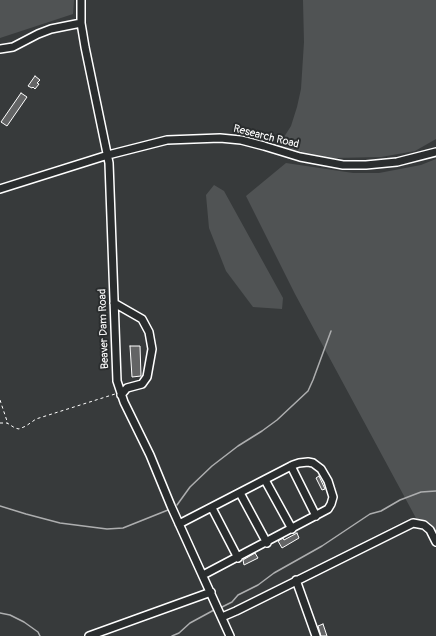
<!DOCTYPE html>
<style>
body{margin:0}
canvas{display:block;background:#373a3b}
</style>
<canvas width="436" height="636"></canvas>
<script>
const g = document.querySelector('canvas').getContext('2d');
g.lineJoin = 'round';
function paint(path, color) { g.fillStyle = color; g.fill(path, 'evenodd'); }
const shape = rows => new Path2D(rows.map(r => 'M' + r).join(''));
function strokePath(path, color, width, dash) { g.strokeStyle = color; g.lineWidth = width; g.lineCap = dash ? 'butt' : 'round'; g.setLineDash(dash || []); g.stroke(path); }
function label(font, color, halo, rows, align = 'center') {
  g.font = font + ' Pangolin,sans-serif'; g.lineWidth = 4; g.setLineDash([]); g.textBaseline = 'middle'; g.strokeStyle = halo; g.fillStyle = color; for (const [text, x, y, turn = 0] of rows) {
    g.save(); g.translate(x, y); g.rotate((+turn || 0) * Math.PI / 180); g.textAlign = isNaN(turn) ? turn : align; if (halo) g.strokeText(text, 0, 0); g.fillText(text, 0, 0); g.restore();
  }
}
const green = shape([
 [0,0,74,0,73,14,0,38],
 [303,0,436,0,436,139,415,151,381,157,333,158,302,152,279,145,291,126,297,107,301,89,304,42],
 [436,159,436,532,429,522,417,520,295,294,246,196,286,163,353,173,379,173,421,165],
 [214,185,224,191,283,298,282,309,253,307,226,271,209,228,206,195]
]);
const stream = shape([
 [177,505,190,487,212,466,238,446,262,431,277,420,308,391,313,380,331,331],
 [0,506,26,514,60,523,107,529,123,528,168,510],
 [222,607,232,602,238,595,258,585,274,573,322,546,370,514,381,511,400,500,421,492,436,491],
 [0,613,10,615,24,622,38,632,40,636],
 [172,636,179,633,190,623,214,610]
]);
const building = shape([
 [35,76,40,80,37,83,39,84,35,89,33,87,32,88,28,86,35,76],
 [21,93,27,97,7,126,1,122,21,93],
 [130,346,140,346,141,376,132,377,130,346],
 [319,476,325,489,322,490,316,478,319,476],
 [297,533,299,538,282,548,278,541,283,538,284,540,297,533],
 [255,553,258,558,244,565,243,560,255,553],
 [323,624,327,636,321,636,318,626,323,624]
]);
const path = shape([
 [0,400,8,424],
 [0,423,7,423,15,428,19,429,26,426,36,419,115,394]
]);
const minor = shape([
 [81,0,81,23,85,47,109,163,117,381,124,402,150,455,171,506,230,636],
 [0,49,13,47,38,34,51,29,81,23],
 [0,189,108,155,167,140,220,138,241,140,264,146,300,157,343,165,366,165,397,162,436,152],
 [114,303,142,319,149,332,152,349,147,377,142,384,127,388,121,395],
 [291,466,316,516],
 [265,480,292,529],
 [240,493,267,543],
 [212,508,238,558],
 [179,524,293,465,299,463,308,462,313,463,321,469,328,481,333,497,331,504,328,509,203,575],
 [296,580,316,636],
 [222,617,236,611,413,523,424,525,430,530,436,542],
 [89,636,211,592]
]);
const streetNames = [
 ["Research Road",266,137,14],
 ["Beaver Dam Road",104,329,-92]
];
paint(green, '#505354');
strokePath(stream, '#adaeaf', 1.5);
paint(building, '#636465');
strokePath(building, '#fff', 1);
strokePath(minor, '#fff', 10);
strokePath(path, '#fff', 1, [3, 3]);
strokePath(minor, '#2a2d2e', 7);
label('11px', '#fff', '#2a2d2e', streetNames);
</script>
